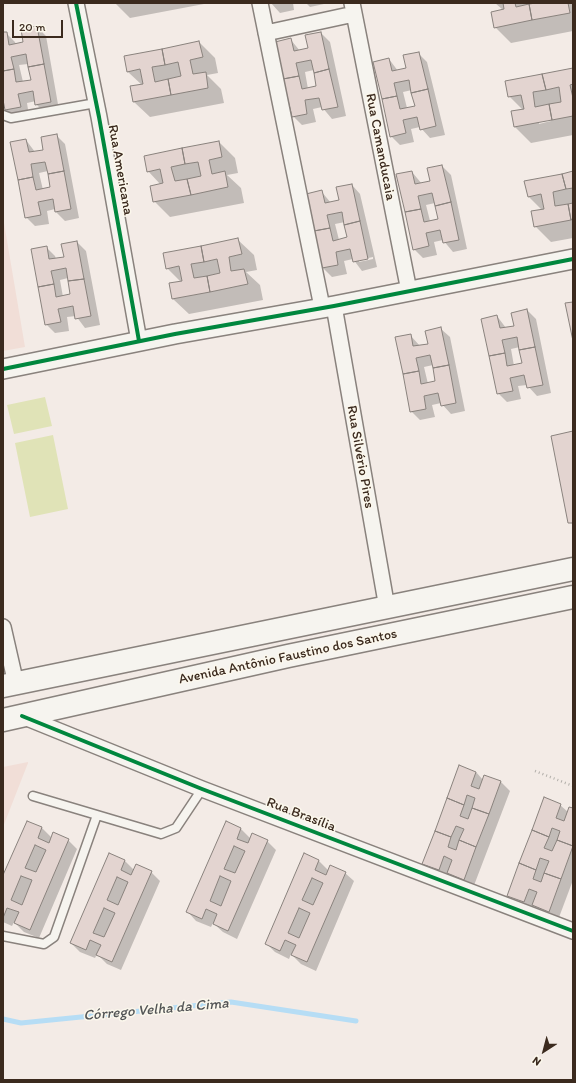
<!DOCTYPE html>
<meta charset="utf-8">
<style>
body{margin:0}
#map{position:relative;width:576px;height:1083px;overflow:hidden;background:#f3ebe6;font-family:Itim,sans-serif}
canvas{display:block}
.frame{position:absolute;inset:0;border:4px solid #3b2a1e;pointer-events:none}
.north{position:absolute;left:524px;top:1031px;width:40px;height:40px;-webkit-text-stroke:3px #fbf7ec;paint-order:stroke;rotate:216deg;font-size:11px;font-weight:700;line-height:16px;text-align:center;color:#3b2a1e}
.north::after{content:'';display:block;margin:auto;width:14px;height:18px;background:#3b2a1e;clip-path:polygon(50% 0,100% 100%,50% 72%,0 100%)}
.scale{position:absolute;left:12px;top:20px;width:51px;height:18px;box-sizing:border-box;border:2px solid #3b2a1e;border-top:0;padding-left:5px;font-size:12px;line-height:14px;white-space:nowrap;color:#3b2a1e;-webkit-text-stroke:3px #fbf7ec;paint-order:stroke}
</style>
<div id="map">
<canvas width="576" height="1083"></canvas>
<div class="frame"></div>
<div class="north">N</div>
<div class="scale">20 m</div>
</div>
<script>
const g = document.querySelector('canvas').getContext('2d');
g.lineJoin = 'round';
function paint(path, color) { g.fillStyle = color; g.fill(path, 'evenodd'); }
const shape = rows => new Path2D(rows.map(r => 'M' + r).join(''));
function strokePath(path, color, width, dash) { g.strokeStyle = color; g.lineWidth = width; g.lineCap = dash ? 'butt' : 'round'; g.setLineDash(dash || []); g.stroke(path); }
function label(font, color, halo, rows, align = 'center') {
  g.font = font + ' Itim,sans-serif'; g.lineWidth = 3; g.setLineDash([]); g.textBaseline = 'middle'; g.strokeStyle = halo; g.fillStyle = color; for (const [text, x, y, turn = 0] of rows) {
    g.save(); g.translate(x, y); g.rotate((+turn || 0) * Math.PI / 180); g.textAlign = isNaN(turn) ? turn : align; if (halo) g.strokeText(text, 0, 0); g.fillText(text, 0, 0); g.restore();
  }
}
const built = shape([
 [3,217,25,347,3,351],
 [28,762,28,763,3,827,3,767]
]);
const green = shape([
 [45,397,52,426,14,434,7,405],
 [53,435,68,509,30,517,15,443]
]);
const shadow = shape([
 [115,3,204,3,204,4,130,18],
 [293,3,294,10,280,13,271,3],
 [306,3,324,3,324,4,310,7],
 [495,3,571,3,573,5,573,31,511,43,495,27,503,10],
 [37,27,46,36,59,110,45,113,36,104,36,101,27,103,29,116,15,119,6,110,3,95,3,33,6,33,15,42,16,45,25,43],
 [28,64,32,81,23,82,19,65],
 [321,33,330,42,346,116,332,119,322,107,313,109,316,122,302,125,293,116,291,40,300,51,309,49],
 [314,70,317,87,308,89,305,72],
 [199,42,215,58,218,73,207,75,221,89,224,103,150,117,134,102,142,85,128,72],
 [418,53,427,62,445,135,430,138,420,127,411,129,414,142,400,145,391,136,389,59,398,71,407,69],
 [412,90,416,106,407,108,403,92],
 [573,69,573,135,531,143,515,127,523,110,509,96],
 [550,119,551,121,539,124,539,122],
 [56,135,65,144,79,218,65,221,56,212,55,209,47,211,49,224,35,226,26,217,26,140,35,152,44,151],
 [48,171,52,188,43,190,39,173],
 [219,142,235,158,238,173,227,175,241,188,244,203,170,217,154,201,161,185,148,171],
 [442,166,451,175,467,249,453,252,443,240,434,242,437,255,423,258,414,249,412,172,422,184,431,182],
 [435,203,439,220,430,221,426,205],
 [573,172,573,238,551,242,535,226,542,210,528,196],
 [352,185,360,194,377,267,362,271,353,259,344,261,347,274,332,277,323,268,307,194,321,191,331,203,340,201],
 [345,222,348,238,339,240,335,224],
 [373,257,373,259,359,262,359,260],
 [238,240,254,255,257,270,246,272,260,285,263,300,189,314,173,299,181,282,167,268],
 [77,242,86,251,100,325,85,328,76,316,67,317,69,331,55,333,46,324,46,247,55,256,56,259,65,258],
 [68,278,72,295,63,297,60,280],
 [527,310,536,319,551,393,537,396,527,385,518,386,521,399,507,402,498,393,497,316,506,328,515,326],
 [520,347,523,364,514,366,511,349],
 [441,329,450,337,465,411,451,414,441,403,432,405,435,417,420,420,411,411,410,335,420,346,429,344],
 [433,365,437,382,428,384,424,367],
 [476,772,483,780,485,776,501,782,510,791,473,888,457,882,449,874,448,879,432,873,423,864],
 [560,805,568,812,573,809,573,880,558,920,542,914,534,907,533,911,517,905,508,896],
 [27,822,42,828,52,838,68,840,77,849,39,938,24,932,14,922,12,926,3,922,3,878],
 [226,823,241,829,251,839,267,841,276,850,237,939,223,932,213,923,211,927,196,921,188,912],
 [304,855,319,861,329,871,345,873,354,881,316,971,301,964,291,954,289,959,275,952,266,943],
 [124,860,134,870,151,872,160,881,121,970,107,964,97,954,95,958,80,952,71,943]
]);
const stream = shape([
 [3,1019,21,1023,231,1002,356,1021]
]);
const building = shape([
 [503,3,515,3,516,7,529,4,532,20,494,28,491,12,504,9,503,3],
 [536,3,568,3,570,13,532,20,529,4,536,3],
 [37,26,44,64,28,67,26,54,11,57,14,69,3,71,3,32,7,32,9,45,23,42,21,29,37,26],
 [321,32,329,69,314,73,311,60,296,63,299,76,283,79,275,42,291,38,294,51,308,48,305,35,321,32],
 [199,41,203,57,190,60,193,74,206,72,208,88,171,95,168,79,181,76,178,62,165,65,162,49,199,41],
 [162,49,165,65,152,67,155,82,168,79,171,95,133,102,130,86,143,84,140,69,127,72,124,56,162,49],
 [419,52,428,89,411,93,409,80,394,83,397,96,382,99,373,62,389,58,392,71,406,68,403,55,419,52],
 [44,64,51,102,35,105,33,91,18,94,21,107,5,110,3,100,3,71,14,69,16,82,31,80,28,67,44,64],
 [573,68,573,84,570,85,573,98,573,116,552,120,549,104,561,102,559,87,546,90,542,74,573,68],
 [329,69,338,107,322,110,319,98,305,100,307,114,292,117,283,79,299,76,302,89,316,86,314,73,329,69],
 [542,74,546,90,533,92,535,107,549,104,552,120,514,127,511,111,524,109,521,95,508,97,505,81,542,74],
 [428,89,436,126,420,130,417,117,403,120,406,133,390,137,382,99,397,96,400,109,415,106,411,93,428,89],
 [57,134,64,171,48,174,45,162,31,164,33,177,18,180,10,142,26,139,29,152,43,150,41,137,57,134],
 [219,141,222,157,209,160,212,174,225,171,228,187,191,195,187,179,201,176,198,162,185,164,182,148,219,141],
 [182,148,185,164,171,167,175,181,187,179,191,195,153,202,150,186,163,183,160,169,147,172,144,156,182,148],
 [442,165,451,202,435,206,432,193,418,196,421,209,405,212,396,174,412,171,415,184,430,181,427,168,442,165],
 [64,171,71,209,55,212,53,199,38,202,41,215,25,218,18,180,33,177,36,190,50,187,48,174,64,171],
 [573,171,573,188,566,189,562,174,573,171],
 [562,174,566,189,553,192,555,206,568,204,571,220,534,227,531,211,544,209,541,194,528,197,524,181,562,174],
 [352,184,360,221,344,225,342,212,327,215,330,228,314,231,306,194,322,190,325,203,339,200,336,187,352,184],
 [451,202,459,240,443,243,440,230,426,233,429,246,413,250,405,212,421,209,424,222,438,219,435,206,451,202],
 [573,203,573,219,571,220,568,204,573,203],
 [360,221,368,259,353,262,350,249,336,252,338,265,322,268,314,231,330,228,333,241,347,237,344,225,360,221],
 [238,238,242,254,229,257,231,271,244,269,248,284,210,292,207,276,220,273,217,259,204,262,201,246,238,238],
 [77,241,84,279,68,281,66,268,51,271,54,284,38,287,31,249,47,246,49,259,64,257,61,244,77,241],
 [201,246,204,262,191,264,194,278,207,276,210,292,172,299,169,283,182,281,179,266,166,269,163,253,201,246],
 [84,279,91,316,75,319,73,306,58,309,61,322,45,325,38,287,54,284,56,297,70,294,68,281,84,279],
 [573,302,573,341,565,303,573,302],
 [527,309,535,347,519,350,517,337,502,340,505,353,489,356,481,319,497,315,500,328,514,326,511,313,527,309],
 [441,327,449,365,433,368,430,355,416,358,419,371,403,374,395,337,411,334,413,346,428,344,425,331,441,327],
 [535,347,543,385,527,388,524,375,510,378,513,391,497,394,489,356,505,353,507,366,522,363,519,350,535,347],
 [449,365,456,403,441,406,438,393,424,396,426,409,410,412,403,374,419,371,421,384,435,381,433,368,449,365],
 [573,431,573,523,568,523,551,436,573,431],
 [459,765,476,772,471,786,479,789,484,775,501,781,489,814,472,808,475,798,467,795,464,805,447,798,459,765],
 [544,797,561,804,556,818,564,821,569,807,573,808,573,846,557,840,560,831,552,828,549,837,532,830,544,797],
 [447,798,464,805,460,816,468,819,472,808,489,814,476,847,459,840,464,829,456,826,451,837,435,831,447,798],
 [27,821,42,827,38,838,49,843,53,832,69,839,30,930,14,923,19,912,7,908,3,918,3,875,27,821],
 [35,845,46,850,36,872,25,868,35,845],
 [21,876,32,880,22,905,11,900,21,876],
 [226,821,241,828,237,839,248,843,252,833,268,840,228,931,213,924,217,914,206,909,202,919,186,912,226,821],
 [234,846,245,851,235,873,224,869,234,846],
 [220,876,231,881,221,906,210,901,220,876],
 [532,830,549,837,544,848,552,851,557,840,573,846,561,879,544,873,549,861,540,858,536,870,519,863,532,830],
 [435,831,451,837,448,847,456,850,459,840,476,847,464,880,447,873,452,860,444,856,439,870,422,864,435,831],
 [109,853,125,860,121,870,131,875,136,864,152,871,112,962,96,955,101,945,90,940,86,950,70,943,109,853],
 [117,877,128,882,118,905,107,900,117,877],
 [104,908,115,913,104,937,93,933,104,908],
 [304,853,319,860,315,870,326,875,330,865,346,872,307,962,291,955,296,945,285,940,280,951,265,944,304,853],
 [312,878,323,883,313,905,302,900,312,878],
 [299,908,310,913,299,938,288,933,299,908],
 [519,863,536,870,533,879,541,882,544,873,561,879,549,912,532,905,537,892,529,889,524,902,507,896,519,863]
]);
const path = shape([
 [535,771,573,786]
]);
const service = shape([
 [3,115,11,118,96,103],
 [33,796,161,834,176,828,202,789],
 [3,936,44,944,54,937,97,815]
]);
const minor = shape([
 [76,3,99,117,139,341],
 [260,3,322,307],
 [352,3,409,291],
 [266,33,354,14],
 [334,306,387,608],
 [3,627,16,684],
 [22,716,202,789,573,931]
]);
const tertiary = shape([
 [3,369,175,334,334,306,573,259]
]);
const secondary = shape([
 [3,686,573,569],
 [3,720,288,656,573,597]
]);
const cycleway = shape([
 [76,3,99,117,139,341],
 [3,369,175,334,334,306,573,259],
 [22,716,202,789,573,931]
]);
const streetNames = [
 ["Rua Camanducaia",380,147,79],
 ["Rua Americana",120,170,80],
 ["Rua Silvério Pires",360,457,80],
 ["Avenida Antônio Faustino dos Santos",288,657,-12],
 ["Rua Brasília",301,815,21]
];
const waterNames = [
 ["Córrego Velha da Cima",156,1010,-5]
];
paint(built, '#f1ded7');
paint(green, '#e0e3b7');
paint(shadow, '#0003');
strokePath(stream, '#b6ddf5', 5);
paint(building, '#e3d4d0');
strokePath(building, '#89827d', 1);
strokePath(service, '#89827d', 11);
strokePath(minor, '#89827d', 18);
strokePath(tertiary, '#89827d', 22);
strokePath(secondary, '#89827d', 25);
strokePath(path, '#b2afaa', 2.5, [1, 3]);
strokePath(service, '#f6f4ef', 8);
strokePath(minor, '#f6f4ef', 15);
strokePath(tertiary, '#f6f4ef', 19);
strokePath(secondary, '#f6f4ef', 22);
strokePath(cycleway, '#00873e', 4);
label('14px', '#3b2a1e', '#fbf7ec', streetNames);
label('italic 15px', '#535556', '#fbf7ec', waterNames);
</script>
